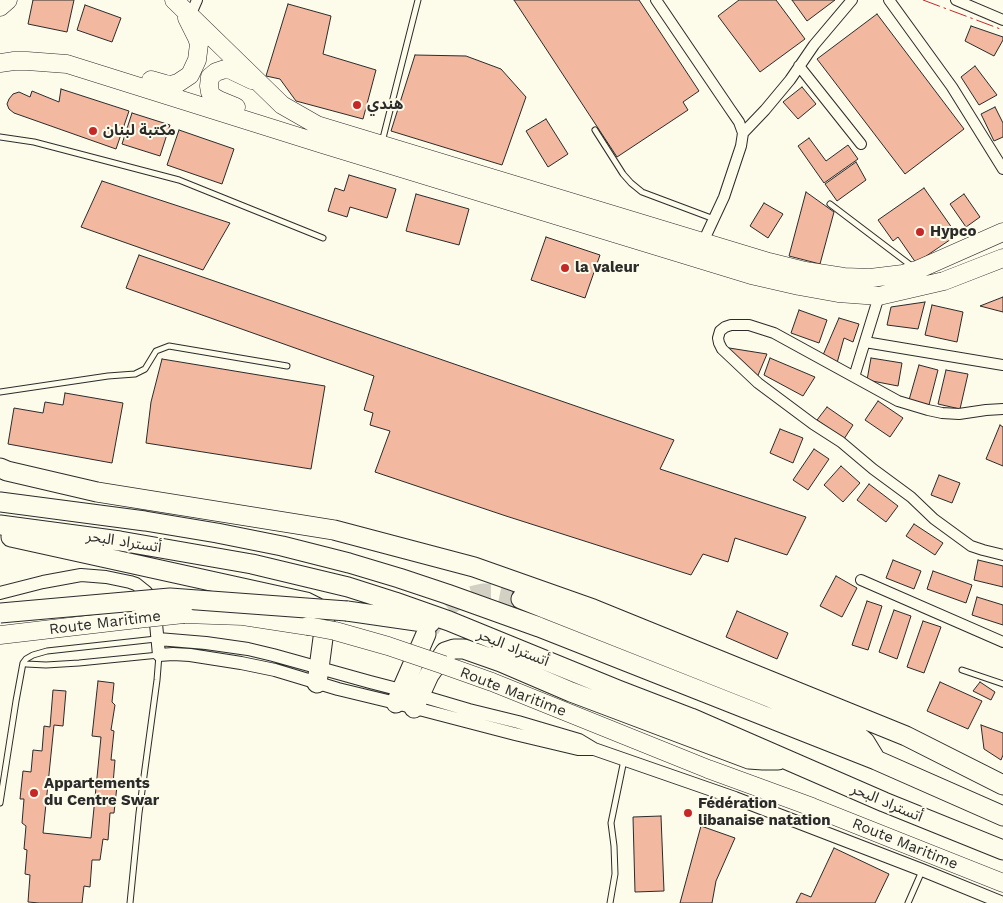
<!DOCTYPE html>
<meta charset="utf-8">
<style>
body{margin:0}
canvas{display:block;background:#fdfbea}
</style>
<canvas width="1003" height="903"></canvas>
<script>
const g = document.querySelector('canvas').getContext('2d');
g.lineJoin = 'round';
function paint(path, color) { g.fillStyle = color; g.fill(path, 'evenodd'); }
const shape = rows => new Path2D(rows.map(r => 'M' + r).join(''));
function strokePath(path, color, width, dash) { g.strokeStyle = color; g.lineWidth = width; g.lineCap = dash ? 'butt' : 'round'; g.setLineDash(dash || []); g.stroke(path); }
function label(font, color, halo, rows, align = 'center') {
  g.font = font + ' "Work Sans","Noto Sans Arabic",sans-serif'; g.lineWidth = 4; g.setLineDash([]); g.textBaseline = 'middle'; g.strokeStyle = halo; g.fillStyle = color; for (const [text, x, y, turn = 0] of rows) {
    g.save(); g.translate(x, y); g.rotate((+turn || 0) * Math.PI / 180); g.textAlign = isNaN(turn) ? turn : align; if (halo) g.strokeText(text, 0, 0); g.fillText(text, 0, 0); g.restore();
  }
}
const building = shape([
 [33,0,74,0,67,32,28,24,33,0],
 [514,0,639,0,699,91,683,102,688,110,617,157,514,0],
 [739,0,776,0,805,39,760,72,718,16,739,0],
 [792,0,835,0,807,21,792,0],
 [288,4,331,16,323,54,376,70,363,119,296,101,280,79,266,76,288,4],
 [85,5,121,18,112,42,77,30,85,5],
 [877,14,964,129,905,174,817,59,877,14],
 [971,26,1003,37,1003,40,994,56,965,41,971,26],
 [415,55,466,56,501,69,526,97,502,165,391,131,415,55],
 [975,66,997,95,979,105,961,77,975,66],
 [802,87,816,104,798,119,783,102,802,87],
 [61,89,129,111,116,149,14,113,9,109,7,104,9,99,13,94,19,92,30,97,32,91,59,102,61,89],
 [995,107,1003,123,1003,137,994,141,981,114,995,107],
 [132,113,170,125,160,156,122,144,132,113],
 [546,119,568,154,548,167,526,131,546,119],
 [179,130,234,149,222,184,167,165,179,130],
 [809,138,826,161,848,145,858,159,824,183,798,146,809,138],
 [856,162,866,180,837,201,825,184,856,162],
 [349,175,396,189,387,218,350,207,347,217,328,211,335,188,344,191,349,175],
 [102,181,230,223,203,270,81,227,102,181],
 [924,188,957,235,916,263,898,237,893,241,878,220,924,188],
 [806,192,834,212,820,264,789,256,806,192],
 [416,194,469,209,459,245,406,231,416,194],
 [964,194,980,217,966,227,950,204,964,194],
 [764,203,783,214,768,238,750,226,764,203],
 [546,237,600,255,585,298,531,280,546,237],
 [139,255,674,440,660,469,806,517,787,555,735,538,728,562,703,554,691,575,506,516,375,472,390,431,370,425,373,413,364,410,374,376,126,288,139,255],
 [1003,297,1003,312,980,306,1003,297],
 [925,302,918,329,887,325,891,307,925,302],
 [932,305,963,312,957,342,925,335,932,305],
 [799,310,827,320,819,343,791,333,799,310],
 [839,318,859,324,853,342,844,338,837,363,823,355,839,318],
 [723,347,767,354,756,380,723,347],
 [770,358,815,377,803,396,764,375,770,358],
 [871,358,902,363,898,386,867,380,871,358],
 [162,359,325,386,311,469,146,443,151,402,162,359],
 [919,365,938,370,929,405,909,400,919,365],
 [946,370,968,374,960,409,938,404,946,370],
 [65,393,123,403,112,463,8,444,14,408,43,413,45,402,63,405,65,393],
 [878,401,903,418,890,437,865,420,878,401],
 [827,407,853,425,844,439,817,420,827,407],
 [1000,425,1003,427,1003,466,986,459,1000,425],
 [780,429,803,438,793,463,770,453,780,429],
 [814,449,829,459,808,490,793,480,814,449],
 [841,466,860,483,843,502,824,485,841,466],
 [939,475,960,483,952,503,931,495,939,475],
 [869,484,898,506,886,522,857,500,869,484],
 [914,524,943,543,935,555,906,536,914,524],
 [893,560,921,571,914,589,886,578,893,560],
 [978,560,1003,566,1003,587,974,580,978,560],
 [933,571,972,585,966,603,927,589,933,571],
 [836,576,857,588,842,617,820,606,836,576],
 [977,597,1003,605,1003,625,972,615,977,597],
 [867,601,882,606,868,650,852,645,867,601],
 [894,610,911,616,897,659,879,652,894,610],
 [737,611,788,633,777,659,726,637,737,611],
 [923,621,941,627,924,673,907,667,923,621],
 [98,681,114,683,112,702,115,705,111,730,114,731,111,760,115,760,113,784,117,786,114,813,110,813,108,840,103,839,100,860,92,860,90,887,84,886,82,903,39,903,28,902,30,875,25,874,27,850,24,849,26,826,22,823,24,799,20,799,23,771,31,772,33,750,42,751,44,726,50,727,53,690,66,691,63,726,54,725,43,833,91,838,101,737,92,736,98,681],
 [940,682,982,701,968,729,927,711,940,682],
 [980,682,995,692,991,700,973,691,980,682],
 [981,725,1003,733,1003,755,1001,760,984,749,981,725],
 [661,816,664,891,635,892,633,817,661,816],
 [701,826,735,838,716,881,712,903,680,903,701,826],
 [834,848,889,874,875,903,796,903,801,893,811,897,834,848]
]);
const motorwayTunnel = shape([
 [430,629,440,613,456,601,474,595,483,593,492,593,521,599]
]);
const service = shape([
 [595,130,623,174,631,183,642,192,714,219],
 [0,137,34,142,179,180,323,238],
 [382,142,418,0],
 [830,204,913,267],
 [0,392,108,376,135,374,145,369,156,351,169,346,287,366],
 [23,663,26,664,46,665,79,663,159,655,157,680,139,813,130,903],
 [962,670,1003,684],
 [0,803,16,701,23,663,26,659,33,655,47,651,156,639],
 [610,903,615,874,614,846,611,823,624,760],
 [908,903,922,871]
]);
const minor = shape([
 [656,0,730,109,739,122,743,133,741,146,724,197,703,242],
 [889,0,952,87,1003,169],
 [956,0,1003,20],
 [190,16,197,0],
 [799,66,861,144],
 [743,133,765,110,790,80,814,45,852,0],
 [865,342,1003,365],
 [854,377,879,296],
 [1003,409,986,410,959,414,942,413,928,410,898,401,774,333,749,325,731,325,725,327,720,331,718,338,719,343,722,349,758,383,813,424,841,442,873,469,911,497,934,519,971,546,983,550,1003,555],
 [861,580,1003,642]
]);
const tertiary = shape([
 [0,593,43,582,81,575,106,577,130,582,136,584,146,592,151,598,155,613,159,655,173,654,190,655,241,663,275,670,338,689,396,703,515,734,578,749,593,749],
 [158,639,206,643,248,649,273,655,370,682,401,690,469,710,518,722,579,740,594,749,735,798,922,870,1003,903]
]);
const trunk = shape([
 [174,0,282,105,317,125,769,262,805,271,844,277,870,278,903,274,917,270,1003,232],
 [0,7,8,0],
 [0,63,14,61,27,61,67,64,322,144,751,275,799,286,838,293,879,296,944,281,1003,258],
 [151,80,165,84,171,85,178,83,190,75,197,60,199,44,197,38,187,18],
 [236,107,219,100,212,96,210,92,209,86,210,77,216,72,225,69,231,70,252,80],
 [184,614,243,616,308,626],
 [0,635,137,619],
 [444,665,492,682,708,769,812,807,1003,883]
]);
const motorway = shape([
 [0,468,7,471,97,492,334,530,474,567,593,609,906,736,1003,785],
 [0,502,145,521,217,533,282,546,349,563,399,578,447,594,539,627,876,760,1003,816],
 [0,525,120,541,252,564,348,587,395,602,449,621,618,690,691,718,884,802,1003,850],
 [11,537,306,602,316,607,323,614,325,623,317,683],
 [521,599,771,698,857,735,865,742,876,760],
 [347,611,430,623],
 [396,703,426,634],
 [414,708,429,675,445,652,454,649,464,649,501,662,571,692,749,759,763,760,778,760]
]);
const trunkBridge = shape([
 [137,619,184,614],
 [308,626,335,631,388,646,444,665]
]);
const motorwayBridge = shape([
 [0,613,170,598,347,611]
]);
const power = shape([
 [923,0,1003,30]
]);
const markers = [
 [357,105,5,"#c62828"],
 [93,131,5,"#c62828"],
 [920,232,5,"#c62828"],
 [565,268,5,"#c62828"],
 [34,793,5,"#c62828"],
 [688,813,5,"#c62828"]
];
const poiNames = [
 ["هندي",367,105],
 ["مكتبة لبنان",103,131],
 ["Hypco",930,232],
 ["la valeur",575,268],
 ["Appartements",44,784],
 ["du Centre Swar",44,801],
 ["Fédération",698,804],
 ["libanaise natation",698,821]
];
const streetNames = [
 ["أتستراد البحر",124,542,9],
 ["Route Maritime",105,623,-7],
 ["أتستراد البحر",513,648,22],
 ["Route Maritime",513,692,21],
 ["أتستراد البحر",887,803,23],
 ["Route Maritime",905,844,22]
];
paint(building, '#f2b8a0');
strokePath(building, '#2b2b2b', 1);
strokePath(motorwayTunnel, '#d3d1c4', 19, [19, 9]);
strokePath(service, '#2b2b2b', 7);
strokePath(minor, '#2b2b2b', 12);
strokePath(tertiary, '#2b2b2b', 14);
strokePath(trunk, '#2b2b2b', 19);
strokePath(motorway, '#2b2b2b', 21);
strokePath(service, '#fdfbea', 5);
strokePath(minor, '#fdfbea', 10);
strokePath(tertiary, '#fdfbea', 12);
strokePath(trunk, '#fdfbea', 18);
strokePath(motorway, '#fdfbea', 19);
strokePath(trunkBridge, '#2b2b2b', 19, []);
strokePath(motorwayBridge, '#2b2b2b', 21, []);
strokePath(trunkBridge, '#fdfbea', 18);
strokePath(motorwayBridge, '#fdfbea', 19);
strokePath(power, '#c62828', 1, [18, 4, 2.5, 4]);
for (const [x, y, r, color] of markers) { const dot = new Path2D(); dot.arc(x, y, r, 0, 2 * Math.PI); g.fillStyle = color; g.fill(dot); strokePath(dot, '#fdfbea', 2); }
label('bold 15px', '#2b2b2b', '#fdfbea', poiNames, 'left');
label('15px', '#2b2b2b', '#fdfbea', streetNames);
</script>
